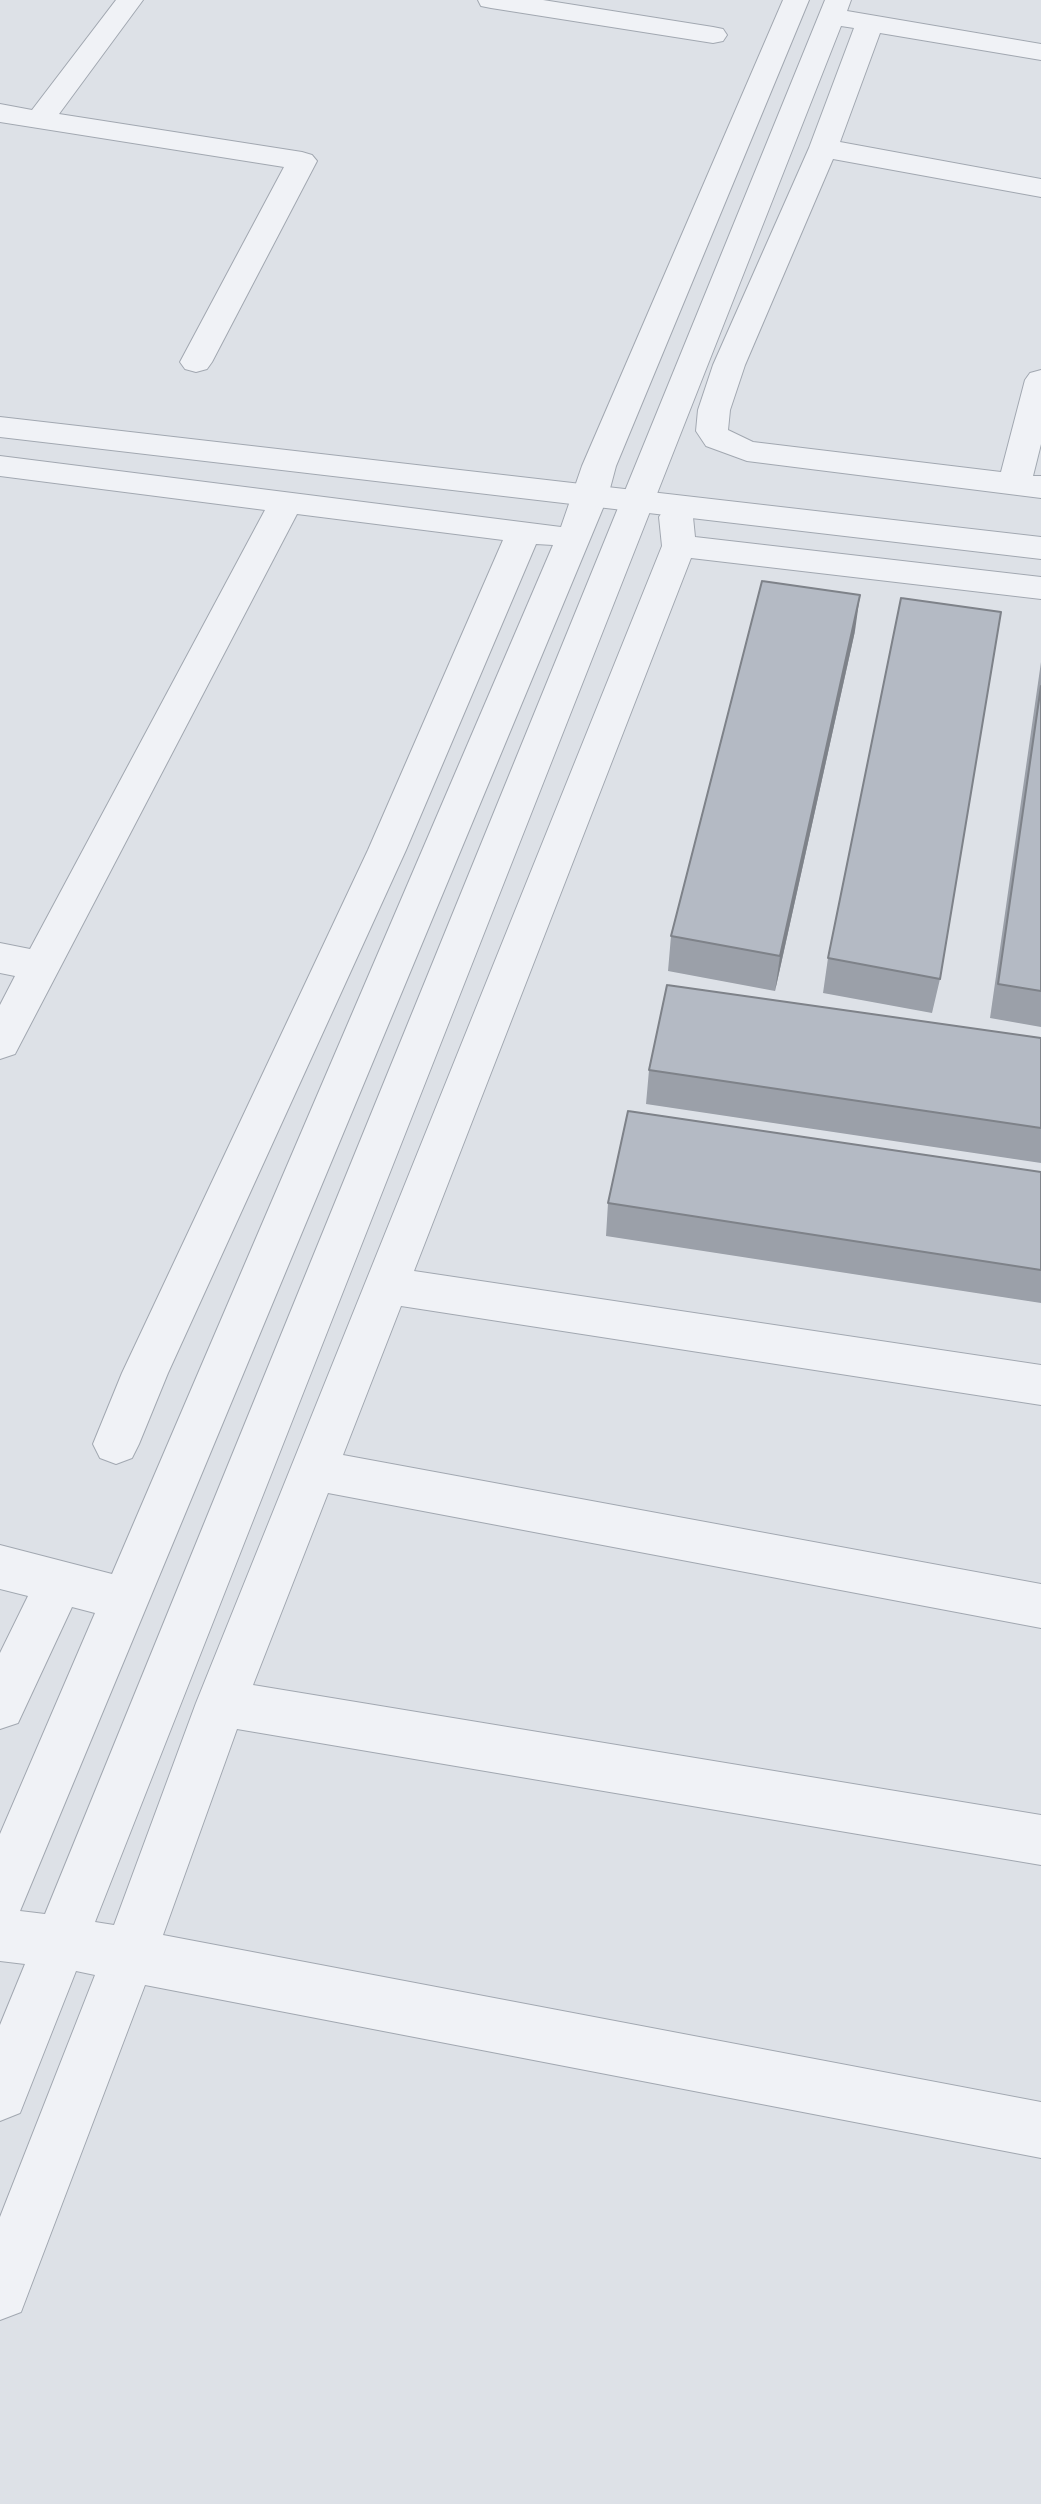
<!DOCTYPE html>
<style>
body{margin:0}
canvas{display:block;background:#dde1e7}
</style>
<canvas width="1041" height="2504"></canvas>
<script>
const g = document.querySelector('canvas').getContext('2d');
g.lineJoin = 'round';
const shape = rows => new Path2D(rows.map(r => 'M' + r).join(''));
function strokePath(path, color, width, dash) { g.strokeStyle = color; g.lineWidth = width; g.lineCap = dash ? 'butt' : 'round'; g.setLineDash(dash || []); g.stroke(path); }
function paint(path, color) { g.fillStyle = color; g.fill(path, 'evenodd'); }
const minor = shape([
 [116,0,143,0,59,114,302,152,312,155,317,161,212,362,207,369,196,372,185,369,180,362,284,167,0,122,0,104,32,110,116,0],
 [478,0,543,0,713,27,723,29,727,35,723,41,713,43,491,8,481,6,478,0],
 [783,0,809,0,616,466,608,496,20,1911,45,1914,825,0,851,0,847,11,1041,44,1041,60,880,33,840,142,1041,179,1041,197,833,159,745,365,730,410,728,430,753,442,1001,472,1025,380,1030,373,1041,370,1041,444,1033,476,1041,476,1041,498,747,461,706,446,696,431,698,410,713,365,809,148,854,28,841,26,95,1922,114,1925,196,1703,662,546,659,517,664,509,676,506,688,509,693,517,695,537,1041,577,1041,599,691,558,414,1271,1041,1365,1041,1405,401,1306,343,1455,1041,1584,1041,1628,328,1493,253,1685,1041,1815,1041,1865,237,1729,163,1935,1041,2102,1041,2158,145,1985,21,2312,0,2320,0,2217,95,1975,76,1971,20,2113,0,2121,0,2025,25,1964,0,1961,0,1834,95,1613,72,1607,18,1723,0,1729,0,1653,28,1596,0,1589,0,1545,112,1574,553,545,536,544,406,850,168,1373,139,1444,132,1458,116,1464,100,1458,93,1444,122,1373,368,850,503,540,297,514,15,1054,0,1059,0,1005,15,976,0,973,0,943,30,949,265,510,0,476,0,456,561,527,582,466,783,0]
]);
const tertiary = shape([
 [0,417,1041,537,1041,559,0,437,0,417]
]);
const wall = shape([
 [855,631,775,991,668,971,671,936],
 [1041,662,1041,1027,990,1018],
 [828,958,940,979,932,1013,823,993],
 [1041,1038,1041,1163,646,1104,649,1070],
 [1041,1172,1041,1303,606,1236,608,1203]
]);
const shadedWall = shape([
 [860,595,855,631,775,991,780,956]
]);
const building = shape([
 [762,581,860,595,780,956,671,936,762,581],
 [901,598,1001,612,940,979,828,958,901,598],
 [1041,686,1041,991,998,984,1041,686],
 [667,985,1041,1038,1041,1128,649,1070,667,985],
 [628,1111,1041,1172,1041,1270,608,1203,628,1111]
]);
strokePath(minor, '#a2a8b1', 2);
strokePath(tertiary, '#a2a8b1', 2);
paint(minor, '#f0f2f6');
paint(tertiary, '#f0f2f6');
paint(wall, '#9ba0a9');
paint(shadedWall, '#7e8289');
paint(building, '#b4bac4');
strokePath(building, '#7e8289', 2);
</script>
